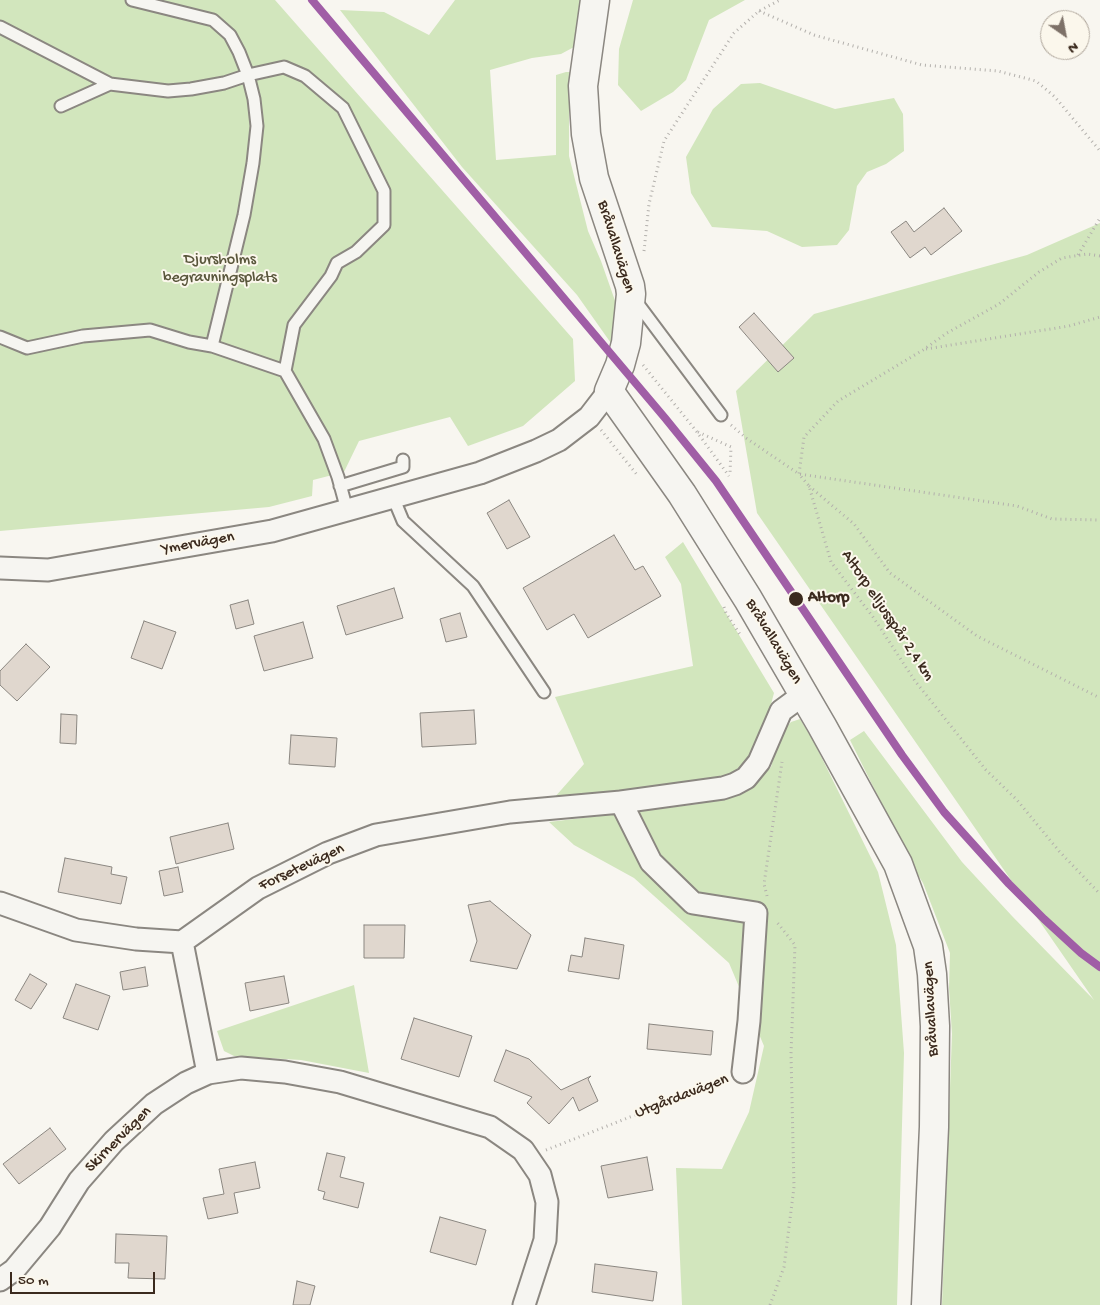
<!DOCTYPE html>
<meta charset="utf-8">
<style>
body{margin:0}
#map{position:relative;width:1100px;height:1305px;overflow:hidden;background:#f8f6f0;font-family:"Gochi Hand",sans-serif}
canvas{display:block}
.north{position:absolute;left:1040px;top:10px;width:50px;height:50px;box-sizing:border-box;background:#fbf7ec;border:1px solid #aea59a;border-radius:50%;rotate:147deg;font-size:14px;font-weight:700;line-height:20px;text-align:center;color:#3b2a1e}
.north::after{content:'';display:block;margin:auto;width:18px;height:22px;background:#7d7168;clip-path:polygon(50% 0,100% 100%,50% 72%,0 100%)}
.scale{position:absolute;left:10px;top:1272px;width:145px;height:22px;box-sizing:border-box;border:2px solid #3b2a1e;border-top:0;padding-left:6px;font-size:15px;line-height:18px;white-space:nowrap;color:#3b2a1e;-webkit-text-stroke:4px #fbf7ec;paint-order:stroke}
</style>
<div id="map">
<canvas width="1100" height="1305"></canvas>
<div class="north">N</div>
<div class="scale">50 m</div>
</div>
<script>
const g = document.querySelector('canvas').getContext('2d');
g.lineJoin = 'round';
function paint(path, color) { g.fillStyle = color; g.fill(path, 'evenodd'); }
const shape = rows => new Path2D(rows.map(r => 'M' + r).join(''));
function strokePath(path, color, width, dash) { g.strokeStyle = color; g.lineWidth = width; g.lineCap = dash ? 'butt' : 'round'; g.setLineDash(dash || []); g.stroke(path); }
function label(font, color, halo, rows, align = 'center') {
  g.font = font + ' "Gochi Hand",sans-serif'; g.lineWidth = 4; g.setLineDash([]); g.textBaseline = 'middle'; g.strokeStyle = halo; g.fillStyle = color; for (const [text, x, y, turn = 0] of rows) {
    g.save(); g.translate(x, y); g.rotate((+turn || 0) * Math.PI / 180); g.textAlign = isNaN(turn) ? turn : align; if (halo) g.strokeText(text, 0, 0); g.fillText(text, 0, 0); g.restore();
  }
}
const green = shape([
 [0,0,275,0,573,339,575,381,523,426,468,446,450,417,359,441,344,472,313,480,312,496,269,507,0,531],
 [455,0,582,0,584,13,574,47,561,54,532,58,490,70,496,160,556,155,556,75,566,72,573,72,569,103,569,156,588,231,601,261,619,312,613,346,577,295,462,167,340,10,384,12,429,35],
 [633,0,745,0,709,20,686,80,673,92,641,111,618,85,619,49],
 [760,83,835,109,894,98,903,114,904,151,886,164,867,172,857,186,849,230,837,245,802,247,767,231,712,227,691,193,686,157,713,109,741,84],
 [1100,223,1100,1305,942,1305,952,1034,949,988,950,953,923,883,913,867,850,740,864,731,962,862,1012,916,1094,1000,757,513,736,391,814,314,1027,255],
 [683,542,774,693,762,738,746,761,732,774,675,787,554,798,584,764,555,697,693,666,681,584,665,557],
 [800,719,814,742,878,872,896,945,904,1053,897,1305,682,1305,676,1168,722,1169,749,1112,764,1046,729,963,634,878,574,845,549,822,698,804,748,790,771,767,780,734,791,722],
 [354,985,369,1073,301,1060,234,1056,224,1051,217,1031]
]);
const building = shape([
 [944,208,962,231,931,255,925,247,910,258,891,232,906,221,914,232,944,208],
 [754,313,794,358,778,372,739,327,754,313],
 [509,500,530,537,507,549,487,513,509,500],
 [614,535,635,570,643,566,661,596,588,638,574,614,547,630,523,588,614,535],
 [394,588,403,618,346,635,337,606,394,588],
 [248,600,254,624,236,629,230,605,248,600],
 [460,613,467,637,446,642,440,619,460,613],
 [144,621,176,632,162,669,131,658,144,621],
 [303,622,313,658,264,671,254,636,303,622],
 [26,644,50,667,17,701,0,685,0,671,26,644],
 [474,710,476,744,422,747,420,713,474,710],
 [61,714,77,715,76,744,60,743,61,714],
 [291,735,337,738,335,767,289,764,291,735],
 [228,823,234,849,176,864,170,837,228,823],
 [65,858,112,867,111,874,127,877,121,904,58,892,65,858],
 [178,867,183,892,164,896,159,871,178,867],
 [490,901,531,935,517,969,470,961,477,941,468,905,490,901],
 [364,925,405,925,404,958,364,958,364,925],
 [585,938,624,945,619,979,568,971,571,955,582,957,585,938],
 [145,967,148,986,123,990,120,972,145,967],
 [30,974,47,984,31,1009,15,1000,30,974],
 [284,976,289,1003,250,1011,245,983,284,976],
 [76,984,110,996,98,1030,63,1018,76,984],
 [414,1018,472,1036,459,1077,401,1059,414,1018],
 [649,1024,713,1031,711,1055,647,1049,649,1024],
 [506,1050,529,1059,561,1090,591,1076,588,1079,598,1101,579,1111,573,1097,549,1124,527,1103,532,1097,494,1081,506,1050],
 [50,1128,66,1149,19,1184,3,1164,50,1128],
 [327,1153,345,1157,340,1177,364,1183,358,1208,323,1199,325,1192,318,1190,327,1153],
 [647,1157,653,1190,608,1198,601,1166,647,1157],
 [255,1162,260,1188,234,1193,238,1213,208,1219,203,1198,224,1194,219,1169,255,1162],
 [440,1217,486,1230,476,1265,430,1252,440,1217],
 [116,1234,167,1236,165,1279,128,1278,129,1263,115,1263,116,1234],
 [595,1264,657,1272,653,1301,592,1292,595,1264],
 [297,1281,315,1286,310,1305,293,1305,297,1281]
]);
const path = shape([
 [759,11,814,35,922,65,998,71,1036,81,1055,97,1100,151],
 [644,251,649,204,664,141,734,33,759,11,780,0],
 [1078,255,1100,218],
 [1100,256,1087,254,1062,258,1039,272,999,304,947,333,923,350,838,401,804,437,799,474,809,486,831,562,873,617,915,681,986,770,1017,800,1059,851,1100,894],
 [926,349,1069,326,1100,317],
 [643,365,697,432,729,476],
 [731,425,746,438,799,474,1017,506,1052,519,1100,520],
 [601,430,638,476],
 [698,432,731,447,730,474],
 [809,486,854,524,890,573,977,636,1100,698],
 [724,607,726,613,741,636],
 [767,896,764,884,782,762],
 [546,1150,727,1079],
 [770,1305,784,1267,794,1187,791,1054,795,945,776,921]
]);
const service = shape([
 [132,0,213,20,230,35,239,52,248,75,254,99,257,126,253,163,244,215,212,346],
 [0,27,110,84,168,91,191,89,224,83,248,75,284,67,305,76,343,108,384,191,384,225,356,252,337,263,331,276,294,325,285,371],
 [61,106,110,84],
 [635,300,721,415],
 [0,337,27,348,83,336,150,330,189,342,212,346,285,371,324,439,338,477,347,510],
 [340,486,403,467,403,460],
 [393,497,403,521,473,586,544,692]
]);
const minor = shape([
 [0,568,48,570,272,531,480,473,536,451,559,440,589,417,609,391],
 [0,903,76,930,136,939,182,942,258,888,328,853,376,835,510,812,621,802],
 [743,1072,749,1021,756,913,693,903,651,862,621,802,723,788,735,784,746,778,759,762,781,711,804,694],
 [208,1073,241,1068,285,1072,340,1082,490,1127,523,1150,540,1175,547,1202,545,1240,524,1305],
 [0,1280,14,1270,50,1227,79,1181,114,1141,154,1104,186,1083,208,1073,182,942]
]);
const tertiary = shape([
 [595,0,583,86,586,134,594,178,630,286,631,294,626,343,620,365,609,391,682,494,748,599,822,726,898,864,928,946,932,974,935,1026,934,1127,926,1305]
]);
const rail1 = shape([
 [312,0,665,418,716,481,902,755,944,812,1009,884,1044,919,1081,953,1100,967]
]);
const markers = [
 [796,599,8,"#3b2a1e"]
];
const streetNames = [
 ["Bråvallavägen",615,247,73],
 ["Ymervägen",198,544,-10],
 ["Altorp elljusspår 2,4 km",887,616,56],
 ["Bråvallavägen",773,642,59],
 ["Forsetevägen",302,868,-25],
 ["Bråvallavägen",932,1009,-93],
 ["Utgårdavägen",682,1097,-21],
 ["Skirnervägen",119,1140,-45]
];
const parkNames = [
 ["Djursholms",220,261],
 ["begravningsplats",220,279]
];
const stopNames = [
 ["Altorp",808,599]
];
paint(green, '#d2e6bd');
paint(building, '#e0d7ce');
strokePath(building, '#8b8781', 1);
strokePath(service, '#8b8781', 15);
strokePath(minor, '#8b8781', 25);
strokePath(tertiary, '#8b8781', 31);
strokePath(path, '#b3b0ac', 3, [1, 4]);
strokePath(service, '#f6f5f1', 11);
strokePath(minor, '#f6f5f1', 21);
strokePath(tertiary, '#f6f5f1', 28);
strokePath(rail1, '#a05ea6', 8);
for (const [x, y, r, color] of markers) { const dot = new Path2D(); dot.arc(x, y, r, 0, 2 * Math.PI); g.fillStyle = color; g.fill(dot); strokePath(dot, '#fbf7ec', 2); }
label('16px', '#3b2a1e', '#fbf7ec', streetNames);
label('16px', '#59563b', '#fbf7ec', parkNames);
label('bold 16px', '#3b2a1e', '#fbf7ec', stopNames, 'left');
</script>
